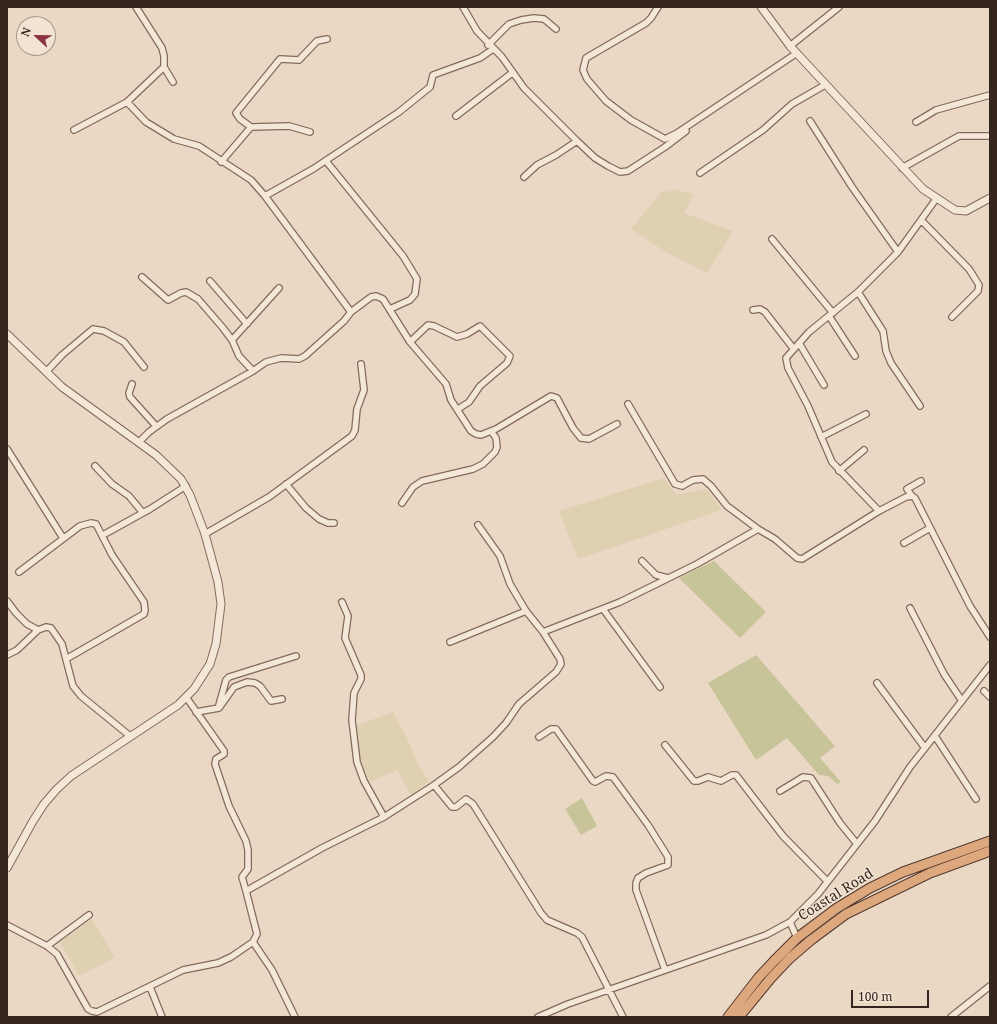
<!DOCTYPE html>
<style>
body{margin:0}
#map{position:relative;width:997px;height:1024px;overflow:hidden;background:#ead8c4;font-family:"Noto Serif",serif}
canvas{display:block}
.frame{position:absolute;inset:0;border:8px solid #34251f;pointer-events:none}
.north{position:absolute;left:16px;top:16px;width:40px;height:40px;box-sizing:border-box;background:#f2e4d3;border:1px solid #a6988b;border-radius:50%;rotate:292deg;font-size:11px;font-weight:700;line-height:16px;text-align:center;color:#34251f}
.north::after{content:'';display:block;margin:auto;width:14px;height:18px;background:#8c3242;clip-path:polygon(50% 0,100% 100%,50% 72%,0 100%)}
.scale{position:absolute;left:851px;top:990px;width:78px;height:18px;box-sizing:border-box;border:2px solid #34251f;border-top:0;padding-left:5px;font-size:12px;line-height:14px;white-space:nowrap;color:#34251f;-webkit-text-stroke:3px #f2e4d3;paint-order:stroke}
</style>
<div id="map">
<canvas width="997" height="1024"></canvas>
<div class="frame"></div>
<div class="north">N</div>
<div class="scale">100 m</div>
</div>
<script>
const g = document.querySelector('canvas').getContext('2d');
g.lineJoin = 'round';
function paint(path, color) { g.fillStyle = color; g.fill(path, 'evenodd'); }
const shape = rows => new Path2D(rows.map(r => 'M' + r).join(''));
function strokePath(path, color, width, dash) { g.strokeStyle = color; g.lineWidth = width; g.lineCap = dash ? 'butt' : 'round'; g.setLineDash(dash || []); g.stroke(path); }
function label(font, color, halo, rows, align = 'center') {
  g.font = font + ' "Noto Serif",serif'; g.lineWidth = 3; g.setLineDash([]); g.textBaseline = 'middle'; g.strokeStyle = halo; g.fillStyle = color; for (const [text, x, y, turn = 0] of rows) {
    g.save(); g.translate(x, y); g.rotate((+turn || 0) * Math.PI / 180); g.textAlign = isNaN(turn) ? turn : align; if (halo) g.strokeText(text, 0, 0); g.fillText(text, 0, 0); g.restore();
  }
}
const farmland = shape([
 [673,189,694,194,684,213,733,231,707,273,669,254,631,229,662,191,669,192],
 [664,478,676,495,706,489,722,510,578,559,559,511],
 [393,712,406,736,418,764,429,781,411,795,397,770,370,782,357,749,355,726],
 [92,919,115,958,79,976,60,942]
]);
const green = shape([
 [714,561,766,612,740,638,679,578],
 [756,655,835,746,820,758,841,782,837,784,828,776,819,775,787,738,756,760,708,683],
 [582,798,597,826,581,835,565,809]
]);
const minor = shape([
 [463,7,477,31,502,57,524,88,577,141,595,158,608,166,620,172,628,171,665,147,686,131],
 [658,7,651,18,646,23,586,58,583,70,587,79,606,101,631,120,665,139,677,133,797,53],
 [488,45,509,24,521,20,534,18,544,19,556,29],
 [790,46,839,7],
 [164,67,173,82],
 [127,102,146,122,174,139,199,146,251,180,265,196],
 [456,116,512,73],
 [810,121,852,187,898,252],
 [916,122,936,110,990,95],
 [74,130,127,102,164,67,164,56,162,48,136,7],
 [310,132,289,126,251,127,240,119,236,113,280,59,299,60,317,41,327,39],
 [326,161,403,256,417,279,415,294,410,300,390,309],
 [221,162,251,127],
 [902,168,959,136,990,136],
 [700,173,763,130,792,104,825,85],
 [524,177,537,165,556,155,577,141],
 [922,221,969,269,979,285,978,291,952,317],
 [772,239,833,313],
 [142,277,168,300,181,293,186,292,198,299,223,328,232,340,239,356,253,371],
 [210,281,247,324],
 [858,292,883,331,886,351,891,363,920,406],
 [753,310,760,309,765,312,793,348],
 [351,312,371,297,376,296,383,299,410,342,446,384,451,400,471,431,476,434,481,435,496,429,551,396,557,398,573,428,581,438,589,439,617,424],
 [829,316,855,356],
 [232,340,279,288],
 [410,342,428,325,434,326,457,337,467,334,480,326,510,356,507,363,480,386,469,402,458,409],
 [799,343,824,385],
 [46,372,62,355,93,329,104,331,124,342,144,367],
 [132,384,129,393,130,397,156,426],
 [628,404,675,484,682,486,693,480,703,479,711,486,727,506,758,529],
 [821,437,866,414],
 [139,442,149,432,167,419,253,371,266,362,281,358,299,359,305,356,344,321,351,312,265,196,313,169,399,112,430,87,433,75,480,58,493,49],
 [7,449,63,538],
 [95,466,112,484,129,496,143,513],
 [839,471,864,450],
 [286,484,306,508,319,519,328,523,334,523],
 [912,496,907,489,921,481],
 [402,503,413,487,422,481,473,469,483,464,495,452,497,447,496,438,491,431],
 [879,511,832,462,808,406,788,368,786,358,809,332,858,292,898,252,936,199],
 [478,525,500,556,510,584,526,611,543,632],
 [205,534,269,497,352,436,355,430,357,409,364,390,361,364],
 [103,535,150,509,186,486],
 [904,543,930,528],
 [642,561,656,575,668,578],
 [19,572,80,526,91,523,96,524,112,555,144,602,145,610,144,614,66,659],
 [7,601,16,613,27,624,38,630],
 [342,602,348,616,345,638,361,675,361,679,354,693,352,720,357,762,364,781,384,817],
 [910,608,944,674,962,701],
 [603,609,660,687],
 [450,642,526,611],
 [7,655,17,650,38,630,46,627,51,628,62,644,73,686,81,696,130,736],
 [877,683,925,748],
 [984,691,990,697],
 [186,697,224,751,224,754,216,759,215,764,229,806,246,841,248,850,248,869,242,877,246,891],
 [219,705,226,680,229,677,296,656],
 [196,712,219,708,234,687,247,682,255,683,260,686,271,701,282,699],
 [935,736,976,799],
 [539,737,551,729,556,729,593,781,595,782,606,776,613,777,648,825,668,857,668,865,646,873,638,878,636,883,636,890,665,970],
 [665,745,694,781,698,781,708,777,721,781,732,775,736,775,783,836,827,881],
 [434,785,452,807,456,807,466,799,473,804,541,913,547,920,577,933,582,937,623,1017],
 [780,791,803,777,811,778,840,823,857,844],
 [790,922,797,938],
 [7,925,47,946,57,954,88,1009,92,1011,97,1012,183,970,218,963,231,957,253,942,257,934,246,891,322,848,384,817,434,785,459,767,493,737,506,723,519,704,556,672,561,664,560,659,543,632,620,602,697,564,758,529,775,539,797,558,802,559,879,511,906,497,912,496,915,498,970,606,990,637],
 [253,942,272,970,295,1017],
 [47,946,89,915],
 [150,987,162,1017],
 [538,1017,568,1004,766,935,790,922,818,894,875,821,910,767,990,665],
 [951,1017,990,986]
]);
const tertiary = shape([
 [761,7,790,46,923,189,955,210,966,211,990,198],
 [7,334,62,387,156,455,181,479,190,495,205,534,218,582,221,604,216,644,210,664,194,689,178,705,71,776,56,790,44,804,33,821,7,868]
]);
const trunk = shape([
 [728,1017,759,977,774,961,797,938,837,908,870,888,903,872,990,841],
 [739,1017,771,978,790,958,811,940,846,914,930,873,990,851]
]);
const streetNames = [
 ["Coastal Road",836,895,-32]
];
paint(farmland, '#dfd0b2');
paint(green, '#c7c499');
strokePath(minor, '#836a5c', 8);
strokePath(tertiary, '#836a5c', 9);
strokePath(trunk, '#513a30', 11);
strokePath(minor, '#f5e7d7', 5.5);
strokePath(tertiary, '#f5e7d7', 7);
strokePath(trunk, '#dea87e', 9);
label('14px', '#34251f', '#f2e4d3', streetNames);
</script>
